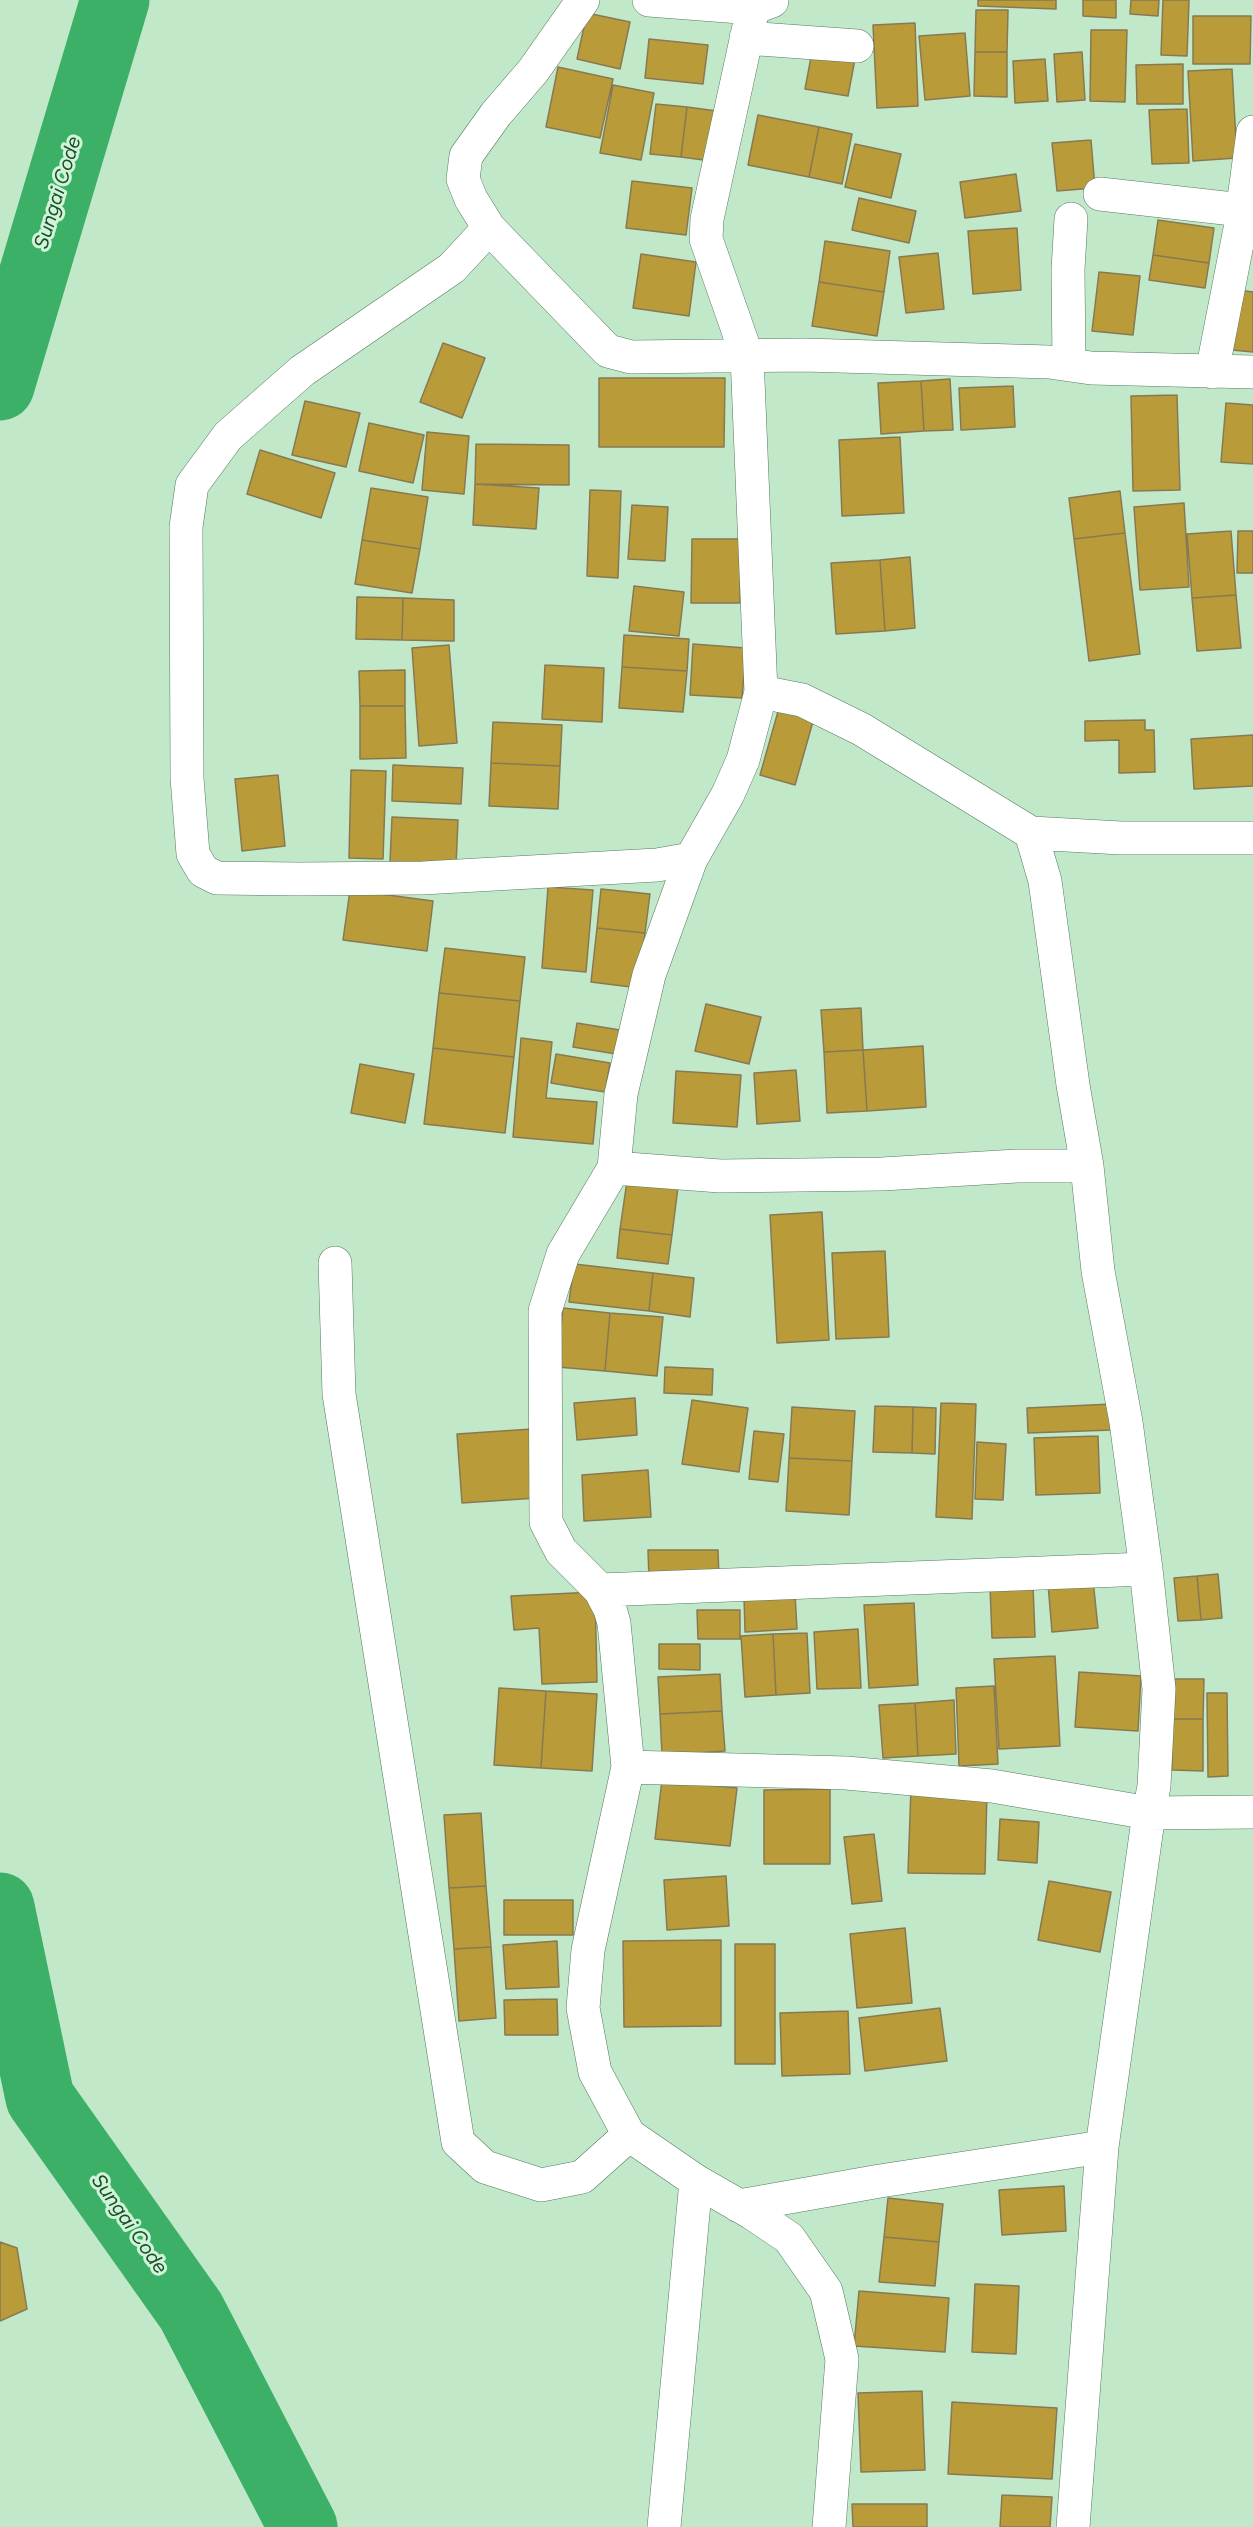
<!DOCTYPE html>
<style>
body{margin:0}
canvas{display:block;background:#c0e8c9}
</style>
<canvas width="1253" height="2527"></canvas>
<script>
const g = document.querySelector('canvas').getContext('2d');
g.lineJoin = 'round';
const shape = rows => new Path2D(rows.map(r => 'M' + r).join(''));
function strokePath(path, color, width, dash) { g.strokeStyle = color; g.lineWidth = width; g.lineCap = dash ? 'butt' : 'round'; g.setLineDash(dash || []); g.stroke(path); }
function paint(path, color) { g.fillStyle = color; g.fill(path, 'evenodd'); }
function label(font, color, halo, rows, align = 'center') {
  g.font = font + ' Figtree,sans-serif'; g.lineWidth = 6; g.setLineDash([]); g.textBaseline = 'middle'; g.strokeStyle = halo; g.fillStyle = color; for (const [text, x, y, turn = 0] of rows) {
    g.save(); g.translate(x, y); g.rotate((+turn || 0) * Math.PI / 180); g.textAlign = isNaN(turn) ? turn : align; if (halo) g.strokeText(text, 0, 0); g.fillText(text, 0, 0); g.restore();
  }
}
const river = shape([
 [0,386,115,0],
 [0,1907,40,2098,191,2311,303,2527]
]);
const building = shape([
 [978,0,1056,0,1056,9,978,6,978,0],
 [1083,0,1116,0,1116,18,1083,16,1083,0],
 [1131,0,1159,0,1158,16,1130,14,1131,0],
 [1163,0,1189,0,1187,56,1161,55,1163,0],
 [976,10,1008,10,1007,52,975,52,976,10],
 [587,13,630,22,620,69,577,59,587,13],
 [1193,16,1251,16,1250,64,1193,64,1193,16],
 [915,23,918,106,877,108,873,25,915,23],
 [1091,30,1127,30,1125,102,1090,101,1091,30],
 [965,33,970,96,925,100,919,36,965,33],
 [649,39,708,45,703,84,645,78,649,39],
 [812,52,855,59,848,96,805,89,812,52],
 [975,52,1007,52,1007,97,974,96,975,52],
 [1082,52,1085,100,1057,102,1054,54,1082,52],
 [1045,59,1048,101,1015,103,1013,61,1045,59],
 [1183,64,1183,104,1137,104,1136,65,1183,64],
 [558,67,613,79,600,138,546,127,558,67],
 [1232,69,1237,158,1193,161,1188,71,1232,69],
 [613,85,654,93,641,160,600,153,613,85],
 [656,104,687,107,681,157,650,154,656,104],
 [687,107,717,111,711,161,681,157,687,107],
 [1187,109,1189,163,1152,164,1149,110,1187,109],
 [758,115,819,127,809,177,748,165,758,115],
 [819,127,852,134,842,184,809,177,819,127],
 [1091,140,1095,188,1057,191,1052,143,1091,140],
 [855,144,901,154,891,198,845,187,855,144],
 [1016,174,1021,211,965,218,960,182,1016,174],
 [632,181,692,188,686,235,626,228,632,181],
 [859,198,916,211,909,243,852,230,859,198],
 [1158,220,1214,228,1209,263,1153,255,1158,220],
 [1017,228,1021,290,973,294,968,231,1017,228],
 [825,241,890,251,884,292,819,282,825,241],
 [938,253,944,309,906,313,899,257,938,253],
 [641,254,696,262,689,316,633,308,641,254],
 [1153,255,1209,263,1205,288,1149,280,1153,255],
 [1099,272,1140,276,1133,335,1092,331,1099,272],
 [819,282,884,292,877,336,812,326,819,282],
 [1238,290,1253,292,1253,352,1232,350,1238,290],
 [443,343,485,358,462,418,420,402,443,343],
 [599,378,725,378,724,447,599,447,599,378],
 [950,379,953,430,924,431,921,381,950,379],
 [921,381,924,431,881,434,878,383,921,381],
 [1013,386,1015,427,961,430,959,388,1013,386],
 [1177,395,1180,490,1133,491,1131,396,1177,395],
 [305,401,360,413,346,467,292,455,305,401],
 [1226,403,1253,405,1253,464,1221,462,1226,403],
 [369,423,424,435,413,483,359,471,369,423],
 [427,432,469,436,464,494,422,490,427,432],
 [900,437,904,513,842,516,839,440,900,437],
 [476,444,569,445,569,485,475,484,476,444],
 [260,450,335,473,321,518,247,494,260,450],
 [475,484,539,488,536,529,473,525,475,484],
 [371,488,428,497,420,549,362,540,371,488],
 [590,490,621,491,618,578,587,576,590,490],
 [1120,491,1125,533,1074,539,1069,498,1120,491],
 [1184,503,1189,587,1140,590,1134,507,1184,503],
 [632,505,668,507,665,561,628,559,632,505],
 [1231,531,1236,595,1192,598,1187,534,1231,531],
 [1238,531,1253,531,1253,573,1237,573,1238,531],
 [1125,533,1140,654,1089,661,1074,539,1125,533],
 [692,539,740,539,740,603,691,603,692,539],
 [362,540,420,549,412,593,355,584,362,540],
 [910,557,915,628,885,631,880,560,910,557],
 [880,560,885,631,836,634,831,563,880,560],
 [634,586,684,592,679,636,629,631,634,586],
 [1236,595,1241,648,1197,651,1192,598,1236,595],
 [357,597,403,598,402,640,356,639,357,597],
 [403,598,454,600,454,641,402,640,403,598],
 [624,635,689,639,687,671,622,667,624,635],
 [693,644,746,648,742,698,690,695,693,644],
 [449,645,457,743,419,746,412,648,449,645],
 [545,665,604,668,602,722,542,719,545,665],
 [622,667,687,671,683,712,619,708,622,667],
 [405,670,405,706,360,706,359,671,405,670],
 [360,706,405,706,406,758,360,759,360,706],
 [779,708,814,718,795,785,760,775,779,708],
 [1145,720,1145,730,1154,730,1155,772,1119,773,1119,740,1085,741,1085,721,1145,720],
 [493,722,562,725,560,766,491,763,493,722],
 [1253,735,1253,786,1194,789,1191,739,1253,735],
 [491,763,560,766,558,809,489,806,491,763],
 [393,765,463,768,461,804,392,801,393,765],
 [351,770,386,771,383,859,349,858,351,770],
 [278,775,285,846,242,851,235,779,278,775],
 [392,817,458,820,456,866,390,862,392,817],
 [548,887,593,890,586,972,542,968,548,887],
 [601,889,650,894,645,933,597,928,601,889],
 [350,890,433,901,427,951,343,940,350,890],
 [597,928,645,933,639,988,591,982,597,928],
 [445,948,525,957,520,1001,439,993,445,948],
 [439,993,520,1001,514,1057,433,1048,439,993],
 [706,1004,761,1017,749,1064,695,1051,706,1004],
 [861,1008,863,1050,824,1052,821,1010,861,1008],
 [577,1023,620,1030,616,1054,573,1047,577,1023],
 [521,1038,552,1042,546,1098,597,1102,593,1144,513,1137,521,1038],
 [923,1046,926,1107,867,1111,863,1050,923,1046],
 [433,1048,514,1057,505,1133,424,1124,433,1048],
 [863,1050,867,1111,827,1113,824,1052,863,1050],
 [556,1054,610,1063,605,1092,551,1083,556,1054],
 [360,1064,414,1074,405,1123,351,1113,360,1064],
 [796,1070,800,1121,757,1124,754,1073,796,1070],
 [676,1071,741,1075,737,1127,673,1123,676,1071],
 [627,1181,678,1187,672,1235,620,1229,627,1181],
 [822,1212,829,1340,777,1343,770,1215,822,1212],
 [620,1229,672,1235,668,1264,617,1258,620,1229],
 [885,1251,889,1337,836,1339,832,1253,885,1251],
 [574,1264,653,1273,649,1311,569,1302,574,1264],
 [653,1273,694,1278,690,1317,649,1311,653,1273],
 [563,1308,610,1313,605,1371,557,1367,563,1308],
 [610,1313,663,1317,657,1376,605,1371,610,1313],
 [665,1367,713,1369,712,1395,664,1393,665,1367],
 [635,1398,637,1435,577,1440,574,1403,635,1398],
 [692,1400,748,1408,739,1472,682,1464,692,1400],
 [941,1403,976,1404,972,1519,936,1517,941,1403],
 [1112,1404,1112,1430,1028,1433,1027,1408,1112,1404],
 [875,1406,913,1407,912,1453,873,1452,875,1406],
 [792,1407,855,1411,852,1461,789,1458,792,1407],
 [913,1407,936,1408,935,1454,912,1453,913,1407],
 [532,1429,537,1498,462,1503,457,1434,532,1429],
 [754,1431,784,1434,778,1482,749,1479,754,1431],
 [1098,1436,1100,1493,1036,1495,1034,1438,1098,1436],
 [977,1442,1006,1444,1003,1500,975,1499,977,1442],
 [789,1458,852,1461,849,1515,786,1511,789,1458],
 [648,1470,651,1517,584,1521,582,1475,648,1470],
 [648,1550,718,1550,719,1578,649,1580,648,1550],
 [1218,1574,1222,1618,1201,1620,1197,1576,1218,1574],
 [1197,1576,1201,1620,1178,1621,1174,1578,1197,1576],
 [1093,1580,1098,1628,1052,1632,1048,1584,1093,1580],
 [1033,1585,1035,1637,992,1638,990,1587,1033,1585],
 [595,1592,597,1682,542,1684,539,1628,514,1630,511,1596,595,1592],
 [795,1594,797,1629,745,1632,744,1596,795,1594],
 [914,1603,918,1685,869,1688,864,1605,914,1603],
 [697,1610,740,1610,740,1639,698,1639,697,1610],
 [858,1629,861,1688,817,1689,814,1632,858,1629],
 [807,1633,810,1693,776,1695,773,1634,807,1633],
 [773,1634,776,1695,745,1697,741,1636,773,1634],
 [659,1644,700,1644,700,1670,659,1669,659,1644],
 [1055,1656,1060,1746,999,1749,994,1659,1055,1656],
 [1079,1672,1141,1676,1138,1731,1075,1727,1079,1672],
 [720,1674,722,1711,660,1714,658,1677,720,1674],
 [1173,1679,1204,1679,1203,1719,1172,1719,1173,1679],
 [994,1686,998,1764,959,1766,956,1688,994,1686],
 [499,1688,546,1691,541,1768,494,1765,499,1688],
 [546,1691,597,1694,592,1771,541,1768,546,1691],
 [1207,1693,1227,1693,1228,1776,1208,1777,1207,1693],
 [954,1700,956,1754,918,1756,915,1703,954,1700],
 [915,1703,918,1756,883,1758,879,1705,915,1703],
 [722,1711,725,1751,662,1755,660,1714,722,1711],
 [1172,1719,1203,1719,1203,1771,1172,1770,1172,1719],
 [662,1780,737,1788,730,1846,655,1839,662,1780],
 [911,1788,987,1790,985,1874,908,1873,911,1788],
 [830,1789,830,1864,764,1864,764,1790,830,1789],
 [481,1813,486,1886,449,1888,444,1815,481,1813],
 [1000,1819,1039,1822,1037,1863,998,1860,1000,1819],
 [874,1834,882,1901,852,1904,844,1837,874,1834],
 [726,1876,729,1926,667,1930,664,1880,726,1876],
 [1049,1881,1111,1892,1100,1952,1038,1940,1049,1881],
 [486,1886,491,1947,454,1949,449,1888,486,1886],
 [504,1900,573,1900,573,1935,504,1935,504,1900],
 [905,1928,912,2003,857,2008,850,1934,905,1928],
 [721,1940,721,2026,624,2027,623,1941,721,1940],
 [557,1941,559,1987,506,1989,503,1945,557,1941],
 [735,1944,775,1944,775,2064,735,2064,735,1944],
 [491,1947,496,2018,459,2021,454,1949,491,1947],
 [557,1999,558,2035,505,2035,504,2000,557,1999],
 [940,2008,947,2061,865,2071,859,2018,940,2008],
 [848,2011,850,2074,782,2076,780,2013,848,2011],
 [1064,2186,1066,2231,1002,2235,999,2190,1064,2186],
 [888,2198,943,2204,939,2242,884,2237,888,2198],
 [884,2237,939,2242,935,2286,879,2282,884,2237],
 [0,2242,17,2248,27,2309,0,2321,0,2242],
 [975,2284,1019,2286,1016,2354,972,2352,975,2284],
 [859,2291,949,2298,945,2352,854,2346,859,2291],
 [922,2391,925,2470,861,2472,858,2393,922,2391],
 [952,2402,1057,2408,1052,2479,948,2474,952,2402],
 [1002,2495,1052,2497,1050,2527,1000,2527,1002,2495],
 [852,2504,927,2504,927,2527,853,2527,852,2504]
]);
const minor = shape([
 [583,0,533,71,496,114,466,156,463,179,471,199,489,228,608,351,631,357,804,355,1049,362,1091,368,1253,372],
 [649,0,753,8,772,1],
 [753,8,707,219,706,239,747,356,761,692],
 [746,38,857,46],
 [1100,194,1242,210],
 [489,228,452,268,302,371,228,436,192,485,186,527,187,778,193,854,203,871,217,878,298,879,423,878,657,865,691,859],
 [1069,365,1068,269,1071,219],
 [1212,372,1240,229,1253,132],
 [1087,1166,1017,1166,882,1174,720,1176,614,1168,621,1094,649,975,691,859,728,794,743,760,761,692,802,700,861,729,1031,833,1121,838,1253,838],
 [614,1168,563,1254,545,1311,546,1522,561,1551,600,1590,610,1609,614,1623,628,1767,588,1950,583,2008,595,2072,629,2135,696,2181,752,2213,789,2238,826,2291,842,2359,829,2527],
 [335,1263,339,1394,458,2142,485,2167,541,2185,582,2177,629,2135],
 [600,1590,1146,1569],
 [628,1767,846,1773,992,1786,1149,1813,1154,1786,1159,1689,1146,1569,1126,1422,1098,1271,1087,1166,1073,1085,1045,881,1031,833],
 [739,2206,880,2181,1102,2147],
 [664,2527,696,2181],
 [1073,2527,1102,2147,1149,1813,1253,1812]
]);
const waterNames = [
 ["Sungai Code",58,193,-73],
 ["Sungai Code",129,2224,55]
];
strokePath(river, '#3bb066', 69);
paint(building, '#b99b39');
strokePath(building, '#877a52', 1.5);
strokePath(minor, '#567a5f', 34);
strokePath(minor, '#fff', 33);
label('italic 20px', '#1e4b2d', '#cdf5d6', waterNames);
</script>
